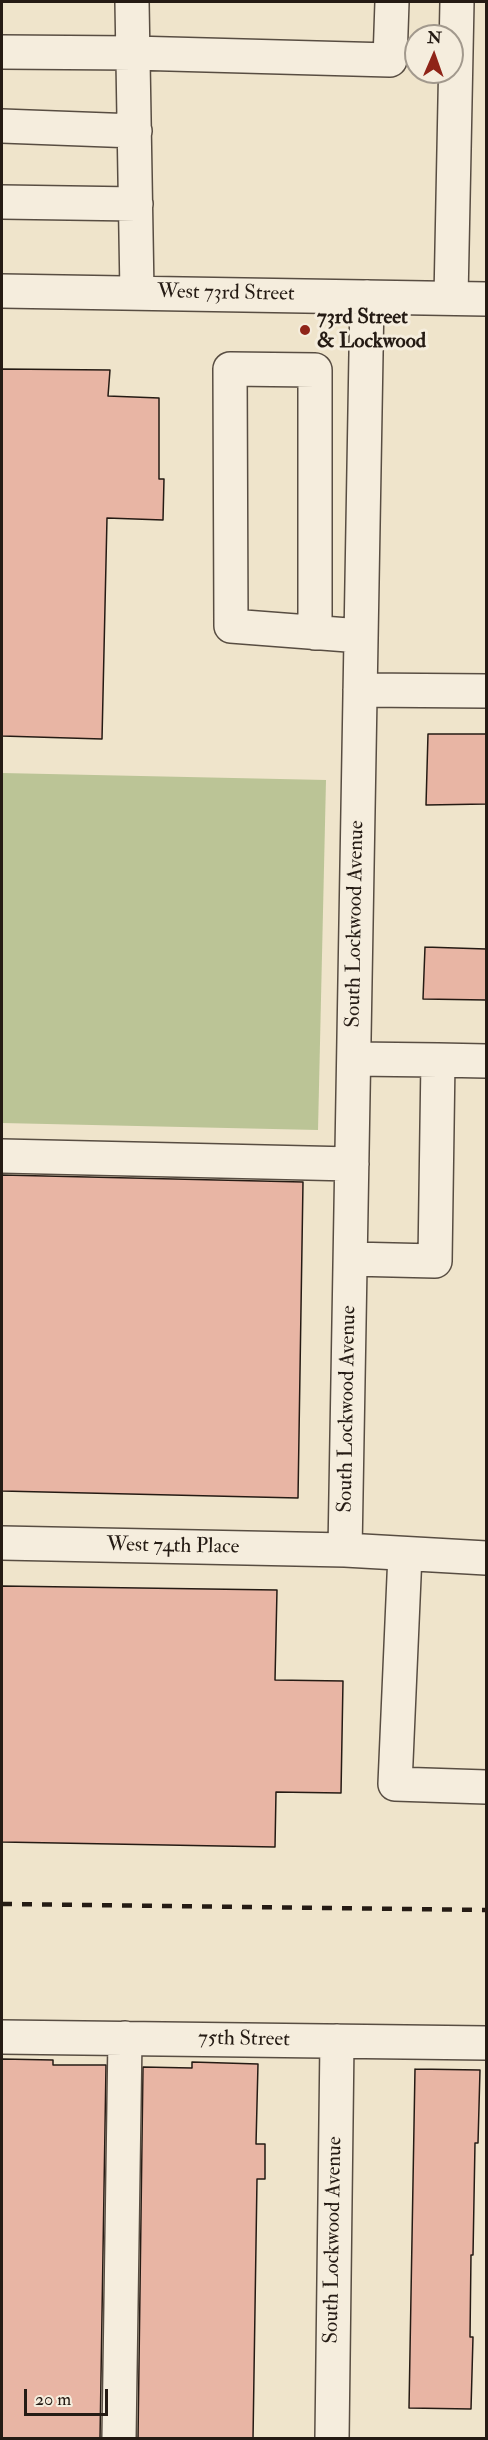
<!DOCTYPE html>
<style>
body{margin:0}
#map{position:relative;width:488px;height:2440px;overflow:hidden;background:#efe4cb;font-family:"IM FELL Double Pica",serif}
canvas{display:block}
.frame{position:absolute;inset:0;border:3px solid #251b14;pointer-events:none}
.north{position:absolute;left:404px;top:24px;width:60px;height:60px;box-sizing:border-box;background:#f5eddd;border:2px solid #a2998d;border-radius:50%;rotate:2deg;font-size:16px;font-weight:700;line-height:24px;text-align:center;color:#251b14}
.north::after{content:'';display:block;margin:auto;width:21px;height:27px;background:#8f2418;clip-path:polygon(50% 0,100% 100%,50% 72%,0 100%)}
.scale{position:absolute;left:24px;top:2389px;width:84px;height:27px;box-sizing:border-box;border:3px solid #251b14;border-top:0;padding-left:8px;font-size:18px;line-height:21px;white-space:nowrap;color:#251b14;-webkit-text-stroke:4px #f5eddd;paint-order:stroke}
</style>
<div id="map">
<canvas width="488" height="2440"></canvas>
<div class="frame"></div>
<div class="north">N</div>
<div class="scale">20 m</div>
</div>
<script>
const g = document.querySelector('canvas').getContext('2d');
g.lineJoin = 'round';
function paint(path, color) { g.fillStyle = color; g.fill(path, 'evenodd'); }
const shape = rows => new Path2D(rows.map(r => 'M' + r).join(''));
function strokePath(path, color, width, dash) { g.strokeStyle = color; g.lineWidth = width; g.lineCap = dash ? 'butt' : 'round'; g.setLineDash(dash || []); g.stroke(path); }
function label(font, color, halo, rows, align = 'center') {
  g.font = font + ' "IM FELL Double Pica",serif'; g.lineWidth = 6; g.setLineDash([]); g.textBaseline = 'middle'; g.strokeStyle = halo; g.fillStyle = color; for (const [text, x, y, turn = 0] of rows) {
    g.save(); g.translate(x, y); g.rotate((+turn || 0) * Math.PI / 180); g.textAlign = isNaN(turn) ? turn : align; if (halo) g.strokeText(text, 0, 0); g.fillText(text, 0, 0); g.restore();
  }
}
const green = shape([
 [2,773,326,780,318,1130,2,1123]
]);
const building = shape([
 [2,369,110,370,108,396,159,398,159,479,164,479,163,520,107,518,102,739,2,736,2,369],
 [428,734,486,734,486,804,426,805,428,734],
 [425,947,486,949,486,1000,423,999,425,947],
 [2,1175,303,1182,298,1498,2,1491,2,1175],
 [2,1586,277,1590,275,1680,343,1681,341,1793,276,1792,275,1847,2,1842,2,1586],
 [2,2059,53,2060,53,2065,106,2065,100,2439,2,2439,2,2059],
 [192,2062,258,2064,256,2144,265,2144,265,2179,257,2179,253,2439,138,2439,143,2067,192,2068,192,2062],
 [415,2069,480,2070,478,2143,475,2143,473,2255,471,2255,470,2337,473,2337,471,2409,409,2408,415,2069]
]);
const minor = shape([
 [132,2,137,293],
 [2,52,133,53,390,60,392,2],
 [2,126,135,131],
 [2,202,136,204],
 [2,291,486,299],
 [451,298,457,2],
 [315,633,315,370,230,369,231,626,361,636],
 [360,690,486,691],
 [438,1060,486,1061],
 [2,1156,352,1164],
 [351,1259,435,1261,438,1060,354,1059],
 [2,1543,345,1550,486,1558],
 [345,1550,367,297],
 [405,1554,395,1784,486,1787],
 [2,2037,486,2043],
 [119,2438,125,2038],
 [332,2438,337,2041]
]);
const rail = shape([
 [2,1904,486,1910]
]);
const markers = [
 [305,330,6,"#8f2418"]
];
const streetNames = [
 ["West 73rd Street",226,294,1],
 ["South Lockwood Avenue",356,924,-89],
 ["South Lockwood Avenue",348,1409,-89],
 ["West 74th Place",173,1547,1],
 ["75th Street",244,2040,1],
 ["South Lockwood Avenue",334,2240,-89]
];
const poiNames = [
 ["73rd Street",317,318],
 ["& Lockwood",317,342]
];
paint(green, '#bbc496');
paint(building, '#e8b5a4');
strokePath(building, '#251b14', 1.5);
strokePath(minor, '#584d42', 36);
strokePath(minor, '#f5eddd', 33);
strokePath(rail, '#251b14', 4.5, [10, 10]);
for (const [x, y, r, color] of markers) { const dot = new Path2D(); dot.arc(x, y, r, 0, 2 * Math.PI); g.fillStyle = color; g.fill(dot); strokePath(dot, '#f5eddd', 2); }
label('21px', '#251b14', '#f5eddd', streetNames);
label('bold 21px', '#251b14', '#f5eddd', poiNames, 'left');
</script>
